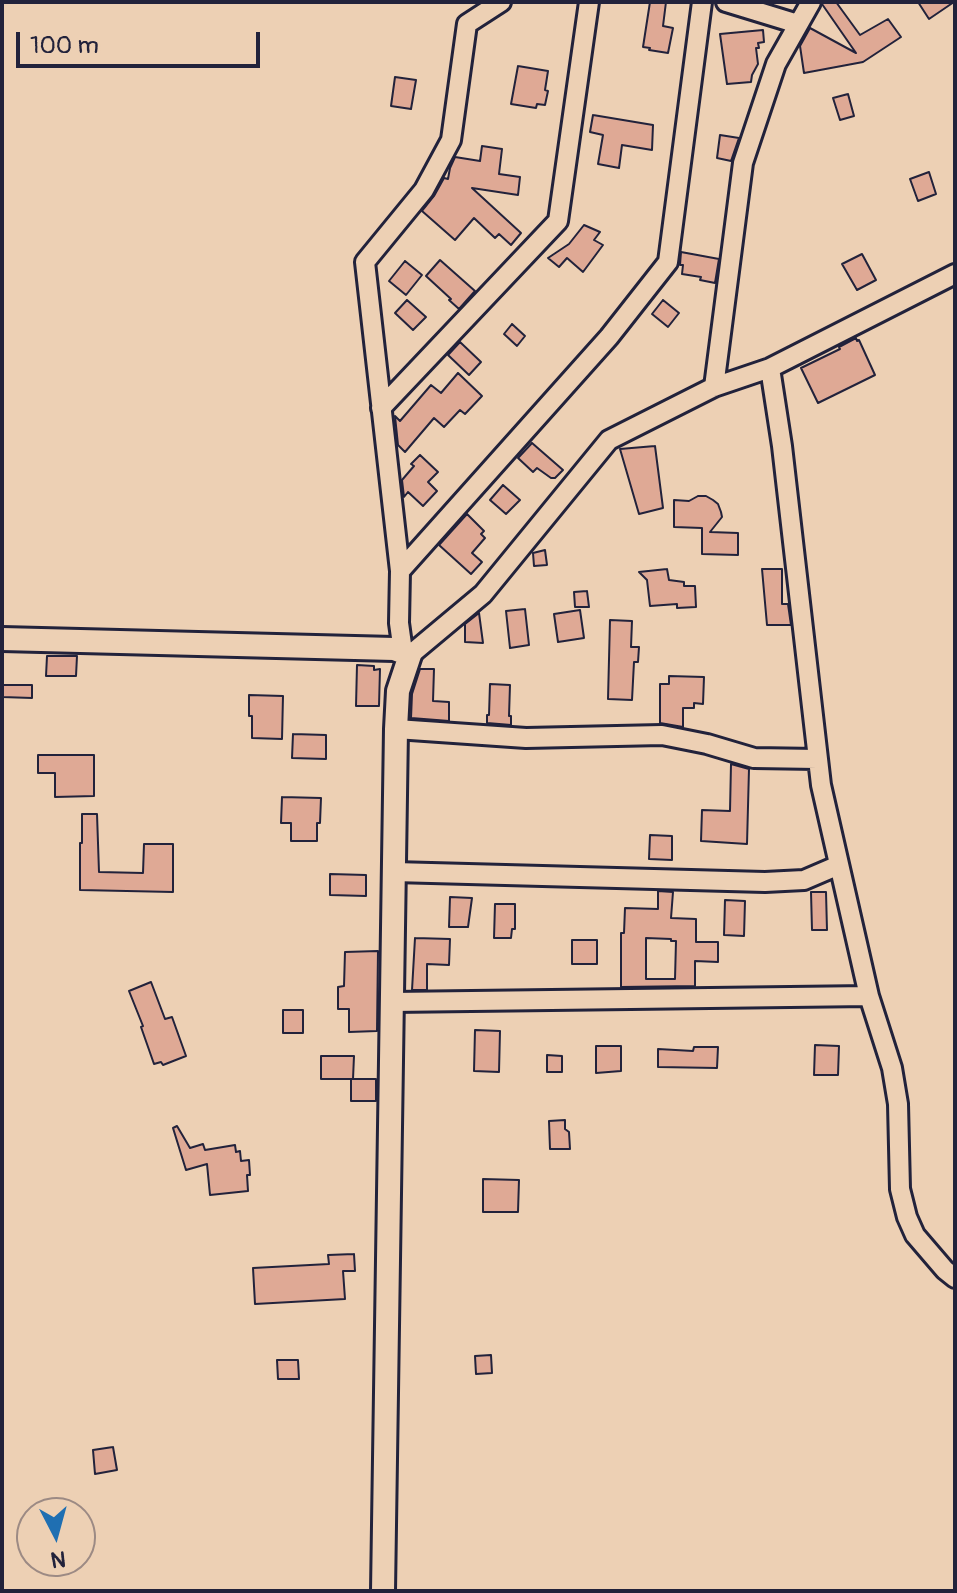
<!DOCTYPE html>
<style>
body{margin:0}
#map{position:relative;width:957px;height:1593px;overflow:hidden;background:#edd0b4;font-family:Pangolin,sans-serif}
canvas{display:block}
.frame{position:absolute;inset:0;border:4px solid #22223b;pointer-events:none}
.north{position:absolute;left:16px;top:1497px;width:80px;height:80px;box-sizing:border-box;background:#edd0b4;border:2px solid #9c8a84;border-radius:50%;rotate:174deg;font-size:22px;font-weight:700;line-height:32px;text-align:center;color:#22223b}
.north::after{content:'';display:block;margin:auto;width:28px;height:36px;background:#1f6fb2;clip-path:polygon(50% 0,100% 100%,50% 72%,0 100%)}
.scale{position:absolute;left:16px;top:32px;width:244px;height:36px;box-sizing:border-box;border:4px solid #22223b;border-top:0;padding-left:10px;font-size:24px;line-height:28px;white-space:nowrap;color:#22223b;-webkit-text-stroke:6px #edd0b4;paint-order:stroke}
</style>
<div id="map">
<canvas width="957" height="1593"></canvas>
<div class="frame"></div>
<div class="north">N</div>
<div class="scale">100 m</div>
</div>
<script>
const g = document.querySelector('canvas').getContext('2d');
g.lineJoin = 'round';
function paint(path, color) { g.fillStyle = color; g.fill(path, 'evenodd'); }
const shape = rows => new Path2D(rows.map(r => 'M' + r).join(''));
function strokePath(path, color, width, dash) { g.strokeStyle = color; g.lineWidth = width; g.lineCap = dash ? 'butt' : 'round'; g.setLineDash(dash || []); g.stroke(path); }
const building = shape([
 [650,2,666,2,663,26,673,28,668,53,649,50,650,48,643,47,650,2],
 [823,2,836,2,860,35,888,19,901,37,863,62,804,73,800,46,810,28,856,53,822,4,823,2],
 [918,2,954,2,929,19,918,2],
 [763,30,764,42,758,43,759,48,756,48,758,64,752,75,751,82,727,84,720,34,763,30],
 [518,66,548,71,545,90,548,91,545,105,537,104,536,108,511,104,518,66],
 [395,77,416,80,411,109,391,106,395,77],
 [848,94,854,116,840,120,833,98,848,94],
 [593,115,653,125,652,150,622,145,619,168,598,164,603,135,590,132,593,115],
 [720,135,739,138,731,161,717,158,720,135],
 [482,146,502,149,499,174,520,177,518,195,472,188,521,233,511,245,499,234,495,238,474,218,455,240,422,211,434,196,444,178,448,179,450,168,455,157,480,161,482,146],
 [929,172,936,194,918,201,910,179,929,172],
 [584,225,600,232,594,240,603,245,583,272,567,258,559,267,548,258,569,244,584,225],
 [681,252,719,259,715,283,700,280,701,277,682,274,683,265,680,265,681,252],
 [862,254,876,280,857,290,842,264,862,254],
 [440,260,475,291,459,309,449,300,451,299,426,276,440,260],
 [405,261,422,275,406,295,389,281,405,261],
 [407,300,426,317,413,330,395,313,407,300],
 [663,300,679,313,668,327,652,314,663,300],
 [512,324,525,336,517,346,504,334,512,324],
 [856,338,857,341,859,340,875,375,818,403,801,368,840,349,839,347,856,338],
 [460,342,481,362,469,375,448,355,460,342],
 [458,373,482,396,465,414,460,410,444,427,434,418,405,452,398,445,395,416,400,421,431,385,441,393,458,373],
 [532,443,563,470,555,478,551,478,537,468,533,472,518,458,532,443],
 [655,446,663,508,639,514,620,449,655,446],
 [420,455,438,472,428,482,437,491,423,506,408,492,404,497,402,480,414,466,411,464,420,455],
 [503,485,520,500,506,514,490,500,503,485],
 [698,496,706,496,713,500,718,504,721,512,722,517,710,532,738,533,738,555,702,554,702,528,674,527,674,500,689,501,698,496],
 [467,514,484,531,481,534,485,538,472,553,482,562,471,574,439,545,467,514],
 [545,550,547,565,534,566,533,553,545,550],
 [667,569,669,580,684,582,684,586,695,586,696,607,677,608,677,604,650,606,647,580,639,572,667,569],
 [762,569,782,569,782,604,788,604,791,625,767,625,762,569],
 [587,591,589,607,575,607,574,592,587,591],
 [525,609,529,645,510,648,506,611,525,609],
 [580,610,584,638,558,642,554,614,580,610],
 [479,613,483,643,465,642,465,624,479,613],
 [610,620,632,621,631,647,639,647,638,662,634,662,632,700,608,699,610,620],
 [47,656,77,656,76,676,46,676,47,656],
 [357,665,374,666,374,670,380,669,379,706,356,706,357,665],
 [420,669,434,669,433,701,449,702,449,721,411,718,412,694,420,669],
 [669,676,704,677,703,704,694,703,694,708,683,708,683,727,660,723,660,684,669,684,669,676],
 [490,684,510,685,509,716,511,716,511,725,487,723,487,715,489,715,490,684],
 [2,685,32,685,32,698,2,697,2,685],
 [249,695,283,696,282,739,252,738,252,716,249,716,249,695],
 [293,734,326,735,326,759,292,758,293,734],
 [38,755,94,755,94,796,55,797,55,773,38,773,38,755],
 [731,764,749,769,747,844,701,841,702,810,730,811,731,764],
 [282,797,321,798,320,823,317,823,317,841,291,841,291,823,281,823,282,797],
 [82,814,97,814,99,872,143,873,144,844,173,844,173,892,80,890,80,843,82,843,82,814],
 [650,835,672,836,672,860,649,859,650,835],
 [330,874,366,875,366,896,330,895,330,874],
 [658,891,673,892,671,918,696,919,696,942,718,942,718,962,695,961,695,986,621,987,621,933,624,933,625,908,658,909,658,891],
 [646,938,671,939,671,941,676,941,675,979,646,979,646,938],
 [811,892,826,892,827,930,812,930,811,892],
 [450,897,472,898,468,927,449,927,450,897],
 [725,900,745,901,744,936,724,935,725,900],
 [495,904,515,904,515,929,512,929,511,938,494,938,495,904],
 [415,938,450,939,449,965,427,964,427,990,412,990,415,938],
 [572,940,597,940,597,964,572,964,572,940],
 [378,951,377,1031,349,1032,349,1009,338,1009,338,987,344,986,345,952,378,951],
 [151,982,165,1019,172,1017,186,1056,163,1065,161,1062,154,1064,141,1027,143,1026,129,991,151,982],
 [283,1010,303,1010,303,1033,283,1033,283,1010],
 [475,1030,500,1031,499,1072,474,1071,475,1030],
 [815,1045,839,1046,838,1075,814,1075,815,1045],
 [596,1046,621,1046,621,1071,596,1073,596,1046],
 [694,1047,718,1047,717,1068,658,1067,658,1049,693,1051,694,1047],
 [547,1055,562,1056,562,1072,547,1072,547,1055],
 [321,1056,354,1056,353,1079,321,1079,321,1056],
 [351,1079,376,1079,376,1101,351,1101,351,1079],
 [565,1120,565,1129,569,1132,570,1149,550,1149,549,1121,565,1120],
 [177,1126,190,1148,203,1144,205,1150,235,1145,236,1152,240,1151,241,1161,249,1160,250,1175,247,1175,248,1191,210,1195,207,1164,186,1170,173,1128,177,1126],
 [483,1179,519,1180,518,1212,483,1212,483,1179],
 [354,1254,355,1271,343,1271,345,1299,255,1304,253,1268,329,1264,328,1255,354,1254],
 [491,1355,492,1373,476,1374,475,1356,491,1355],
 [277,1360,298,1360,299,1379,278,1379,277,1360],
 [113,1447,117,1470,95,1474,93,1450,113,1447]
]);
const minor = shape([
 [726,2,798,24],
 [770,368,782,446,821,785,869,996,892,1068,898,1104,900,1189,907,1217,915,1235,945,1270,955,1278],
 [714,387,743,163,776,64,811,2],
 [381,408,558,221,589,2],
 [400,571,609,337,668,262,702,2],
 [403,652,399,623,400,571,365,262,424,190,451,140,467,24,501,2],
 [410,655,483,594,609,440,714,387,770,368,955,274],
 [396,729,526,738,662,735,707,744,754,758,817,759],
 [394,872,765,882,804,880,839,865],
 [392,1002,869,996]
]);
const tertiary = shape([
 [2,639,394,649,410,655,398,691,396,729,383,1591]
]);
paint(building, '#dfa995');
strokePath(building, '#22223b', 2);
strokePath(minor, '#22223b', 24);
strokePath(tertiary, '#22223b', 28);
strokePath(minor, '#edd0b4', 18);
strokePath(tertiary, '#edd0b4', 22);
</script>
